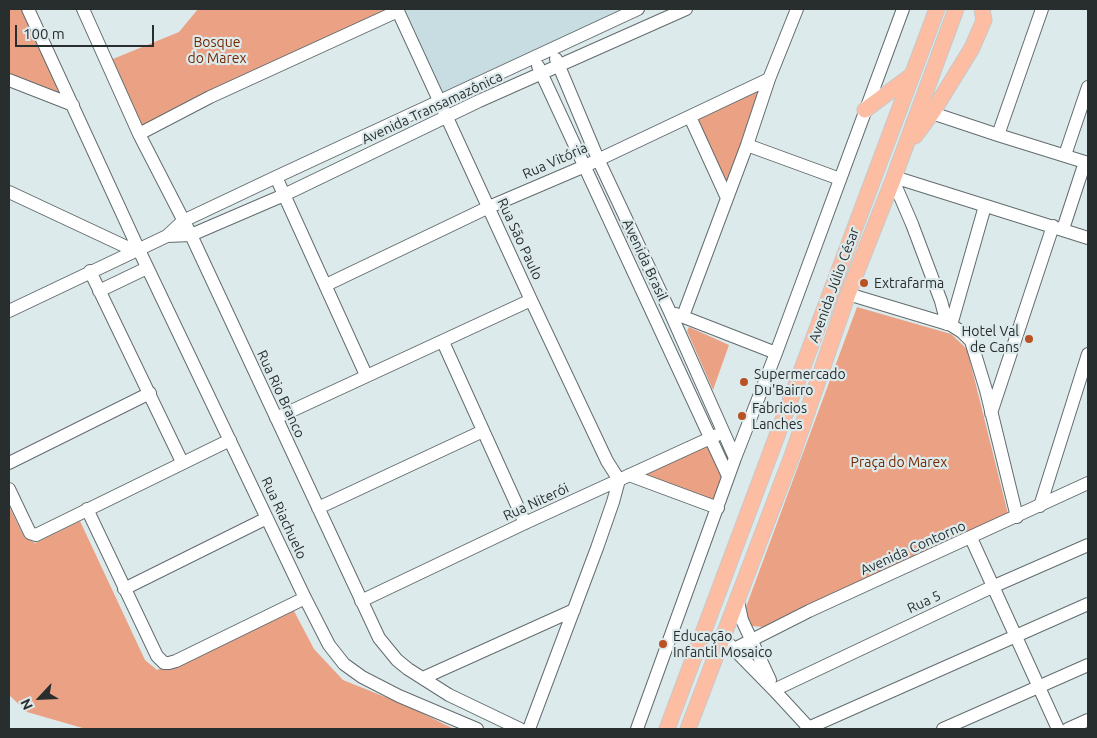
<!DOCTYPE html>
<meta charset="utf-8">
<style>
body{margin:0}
#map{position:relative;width:1097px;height:738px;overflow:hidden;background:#ddeaec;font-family:Ubuntu,sans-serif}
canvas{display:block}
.frame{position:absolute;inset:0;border:10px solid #282d2e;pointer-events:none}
.north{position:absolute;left:15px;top:673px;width:50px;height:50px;-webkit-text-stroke:4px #ddeaec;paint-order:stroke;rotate:245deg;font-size:14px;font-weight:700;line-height:20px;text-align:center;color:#282d2e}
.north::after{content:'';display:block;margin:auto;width:18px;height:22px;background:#282d2e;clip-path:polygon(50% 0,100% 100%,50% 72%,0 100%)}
.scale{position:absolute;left:15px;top:25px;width:139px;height:22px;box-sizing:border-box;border:2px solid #282d2e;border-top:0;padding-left:6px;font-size:15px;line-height:18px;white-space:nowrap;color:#282d2e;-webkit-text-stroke:4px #ddeaec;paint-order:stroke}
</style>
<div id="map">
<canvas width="1097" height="738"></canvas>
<div class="frame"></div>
<div class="north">N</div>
<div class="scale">100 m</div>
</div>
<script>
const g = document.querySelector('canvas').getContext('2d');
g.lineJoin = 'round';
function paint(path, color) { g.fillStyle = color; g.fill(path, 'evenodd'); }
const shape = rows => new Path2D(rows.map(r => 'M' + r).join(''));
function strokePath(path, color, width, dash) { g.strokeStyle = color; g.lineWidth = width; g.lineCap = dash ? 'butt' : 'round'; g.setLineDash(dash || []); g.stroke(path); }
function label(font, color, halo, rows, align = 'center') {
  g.font = font + ' Ubuntu,sans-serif'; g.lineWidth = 4.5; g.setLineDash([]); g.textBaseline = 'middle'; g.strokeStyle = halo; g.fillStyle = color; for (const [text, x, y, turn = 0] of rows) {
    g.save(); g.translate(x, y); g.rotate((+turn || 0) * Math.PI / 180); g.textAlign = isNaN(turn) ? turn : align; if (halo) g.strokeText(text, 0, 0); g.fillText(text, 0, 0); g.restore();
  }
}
const built = shape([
 [405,9,629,9,444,94]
]);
const green = shape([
 [9,9,26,9,70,104,9,83],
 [198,9,397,9,141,130,108,61,179,32],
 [770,79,726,195,691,116],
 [857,307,951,334,967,349,1008,514,763,627,752,626,747,620,746,607],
 [689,327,729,345,713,390,687,331],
 [708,445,724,477,715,502,644,474],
 [9,506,24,537,35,543,80,521,145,660,157,670,293,609,314,649,343,680,410,707,454,729,86,729,27,712,9,695]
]);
const minor = shape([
 [28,9,138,248,305,598,329,645,344,664,362,677,399,696,477,729],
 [83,9,139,134,191,235,379,638,397,660,408,669,449,695,520,729],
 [397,9,531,300,607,461,619,480,613,502,597,548,529,729],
 [556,59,598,159,670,312,735,458],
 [538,66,728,476],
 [9,80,73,105],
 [932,113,998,135,1088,163],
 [690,117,727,198],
 [139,134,210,97,398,11],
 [998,135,1042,9],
 [747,145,840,179],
 [1065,155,1088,87],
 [276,177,366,375],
 [894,177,1088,238],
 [893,180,912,224,941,301,947,324],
 [9,192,133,250],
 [1063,229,1085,162],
 [167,236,191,235,284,195,479,101,686,9],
 [90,271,182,462],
 [326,285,489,207,585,166,769,79],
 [99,291,147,268],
 [848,294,951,325,962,332,971,341,986,390,1017,517],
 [9,311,167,236,183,221,276,177,638,9],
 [676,314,776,353],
 [683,316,747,145,769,79,797,9],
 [951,325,985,206],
 [443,342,525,523],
 [991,413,1053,226],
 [276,418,531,300],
 [9,463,150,393],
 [629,475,718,508],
 [9,489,30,533,36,535,230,440],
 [1040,506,1088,354],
 [318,508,483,431],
 [87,509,157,656,164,663,169,663,176,661,305,598],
 [971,538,1058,729],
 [124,589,267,518],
 [737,597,742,620,770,680],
 [361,601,525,523,717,435],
 [729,644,774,690,810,729],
 [734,649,809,611,1088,483],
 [423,678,574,610],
 [774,690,992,587,1088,545],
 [637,729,735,458,776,353,903,9],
 [806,729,1088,604],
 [943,729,1088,665],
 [1068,729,1088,720]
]);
const major = shape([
 [865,110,912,75],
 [915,136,932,113,972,48,984,20,982,9],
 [667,729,937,9],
 [688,729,792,456,848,294,893,180,956,9]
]);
const markers = [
 [864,283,5,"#b95324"],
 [1029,339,5,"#b95324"],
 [744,382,5,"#b95324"],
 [742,416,5,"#b95324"],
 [663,644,5,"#b95324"]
];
const parkNames = [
 ["Bosque",217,42],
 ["do Marex",217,58],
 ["Praça do Marex",899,462]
];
const streetNames = [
 ["Avenida Transamazônica",432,108,-25],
 ["Rua Vitória",555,161,-24],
 ["Rua São Paulo",520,239,65],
 ["Avenida Brasil",645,260,65],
 ["Avenida Júlio César",834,285,-70],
 ["Rua Rio Branco",281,394,65],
 ["Rua Niterói",536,502,-25],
 ["Rua Riachuelo",284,518,65],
 ["Avenida Contorno",913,548,-24],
 ["Rua 5",924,602,-25]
];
const poiNames = [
 ["Extrafarma",874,283],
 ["Hotel Val",1019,331,"right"],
 ["de Cans",1019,347,"right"],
 ["Supermercado",754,374],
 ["Du'Bairro",754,390],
 ["Fabricios",752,408],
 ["Lanches",752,424],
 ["Educação",673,636],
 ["Infantil Mosaico",673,652]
];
paint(built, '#c8dde2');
paint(green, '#eba184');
strokePath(minor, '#626c6f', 14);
strokePath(major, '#c7c8c9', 17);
strokePath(minor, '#fff', 12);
strokePath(major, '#fdbda2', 15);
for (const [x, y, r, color] of markers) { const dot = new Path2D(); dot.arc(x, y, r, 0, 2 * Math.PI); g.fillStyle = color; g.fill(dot); strokePath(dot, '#ddeaec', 2); }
label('14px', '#742800', '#ddeaec', parkNames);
label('14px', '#282d2e', '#ddeaec', streetNames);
label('14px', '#282d2e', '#ddeaec', poiNames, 'left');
</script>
